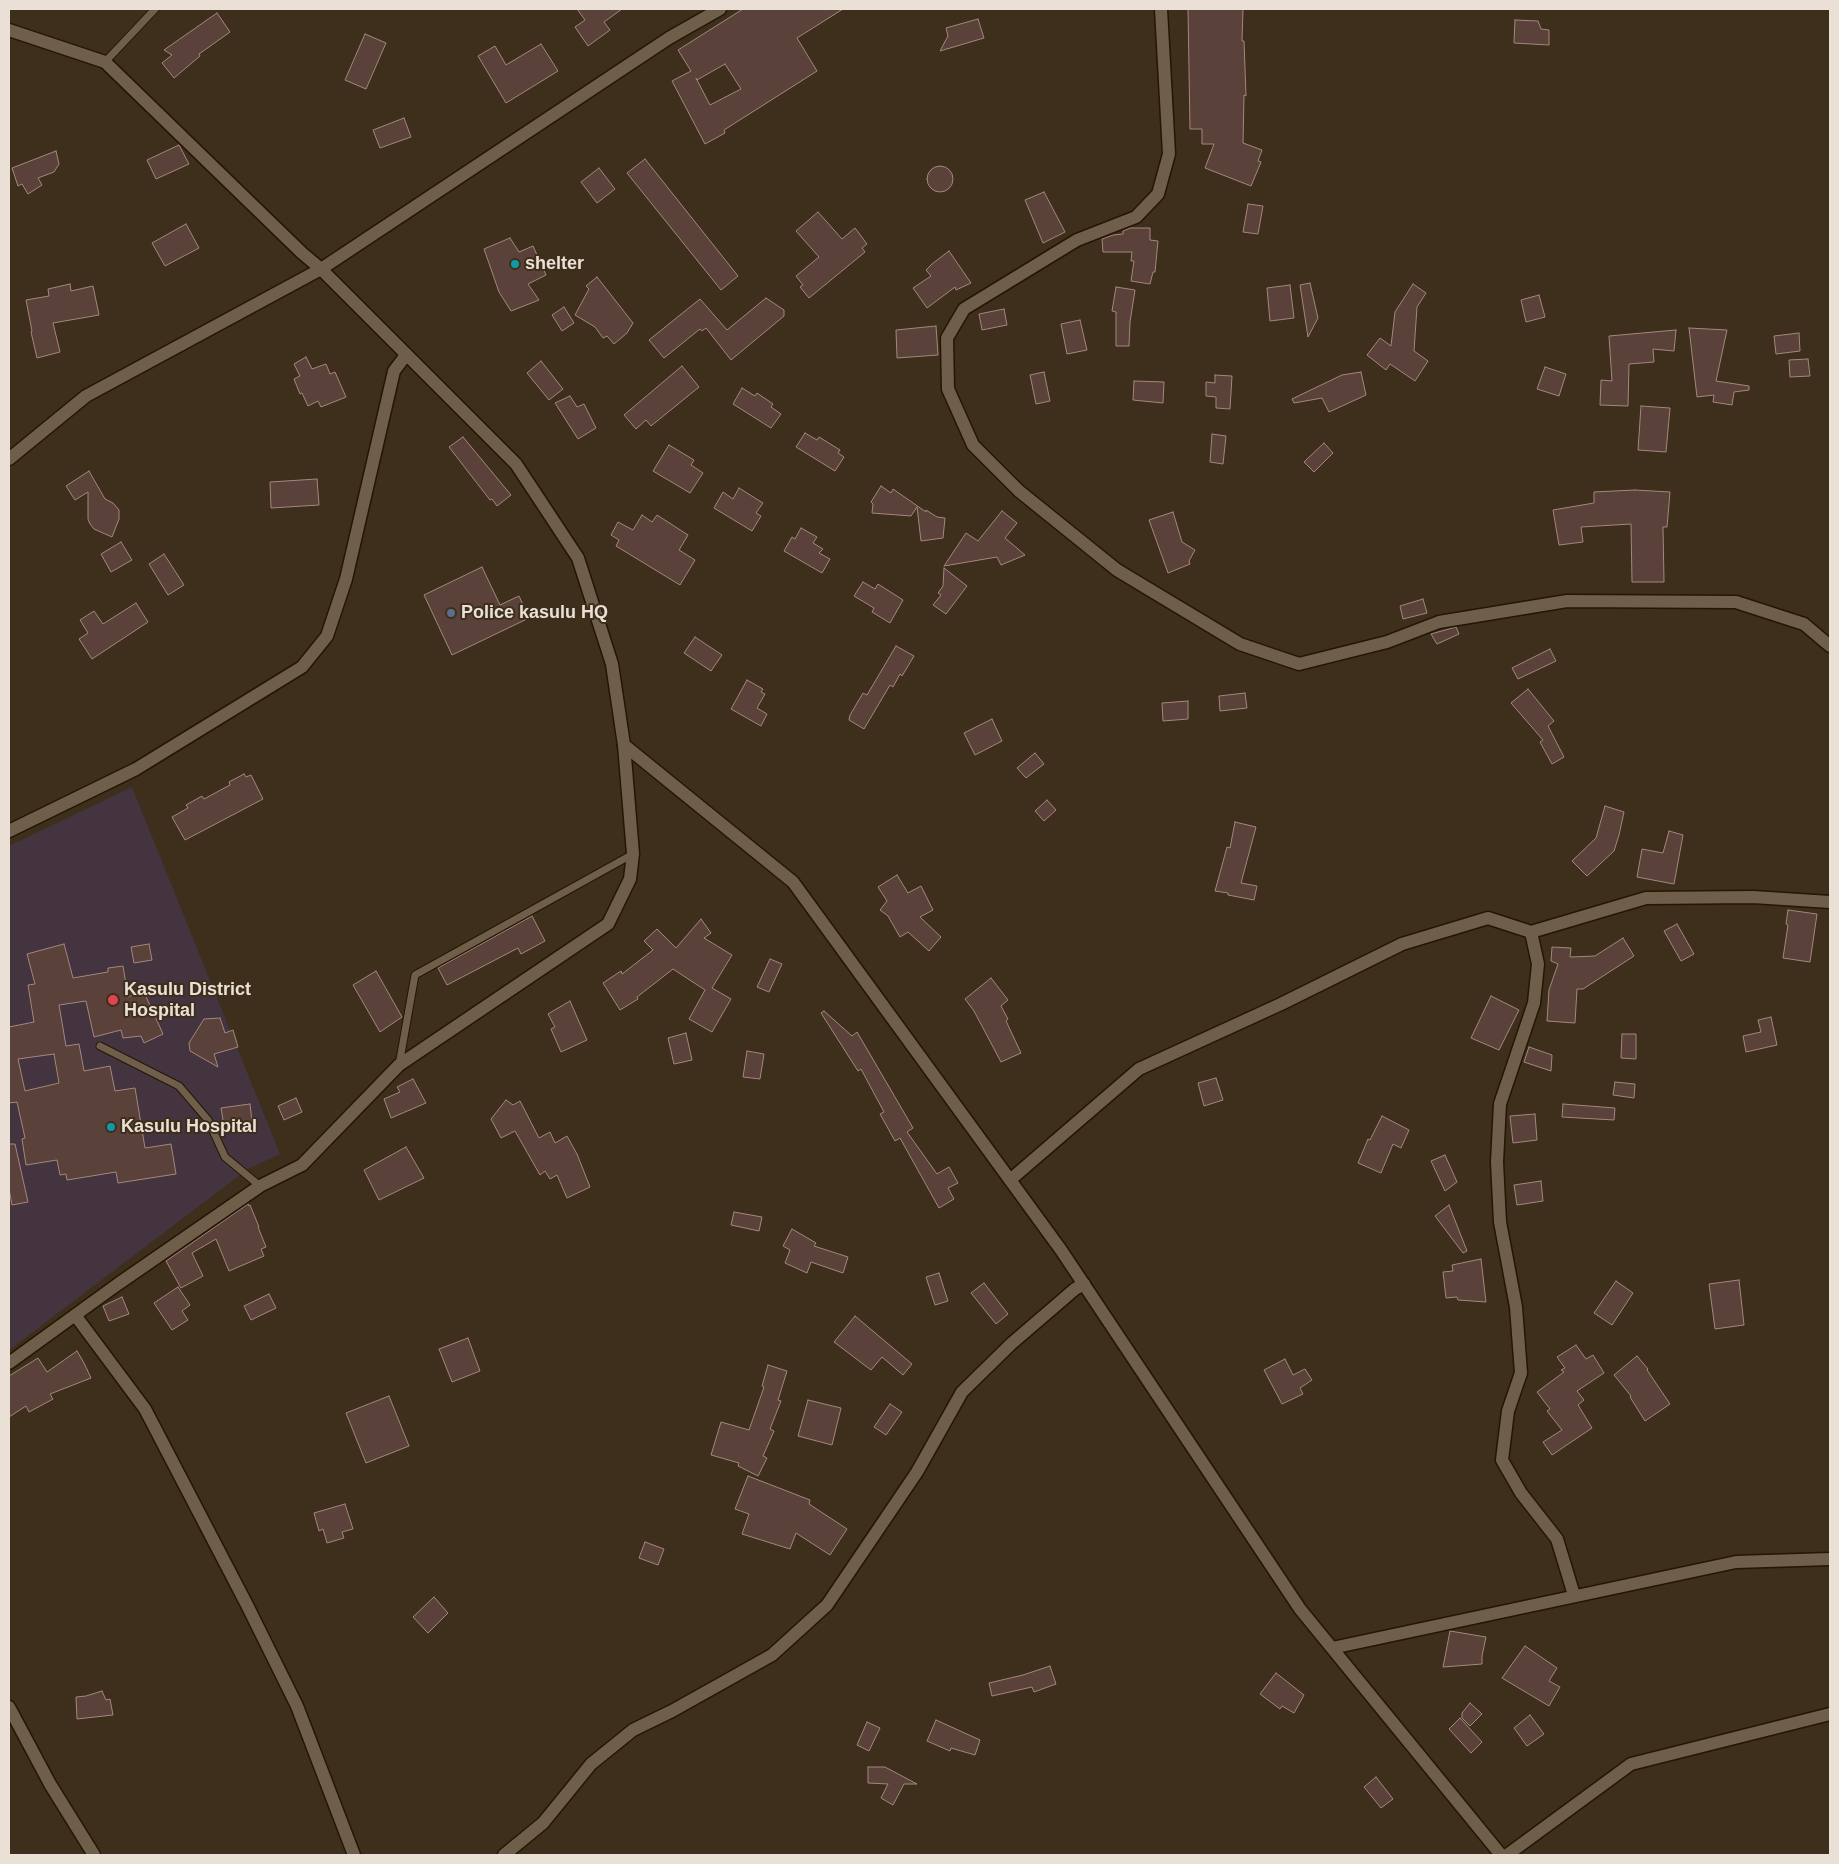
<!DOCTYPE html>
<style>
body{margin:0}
#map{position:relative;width:1839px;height:1864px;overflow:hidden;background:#3d2f1c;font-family:Arial,sans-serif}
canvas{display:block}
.frame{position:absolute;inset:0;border:10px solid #eae0d5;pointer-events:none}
</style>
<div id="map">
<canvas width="1839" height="1864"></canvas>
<div class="frame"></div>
</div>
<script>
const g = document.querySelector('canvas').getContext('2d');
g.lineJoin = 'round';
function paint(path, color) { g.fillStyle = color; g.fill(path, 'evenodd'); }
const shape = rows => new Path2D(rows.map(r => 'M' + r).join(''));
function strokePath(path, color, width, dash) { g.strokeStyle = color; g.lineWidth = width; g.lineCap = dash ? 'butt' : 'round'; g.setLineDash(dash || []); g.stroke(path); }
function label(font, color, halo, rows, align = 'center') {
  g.font = font + ' Arial,sans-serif'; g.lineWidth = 4; g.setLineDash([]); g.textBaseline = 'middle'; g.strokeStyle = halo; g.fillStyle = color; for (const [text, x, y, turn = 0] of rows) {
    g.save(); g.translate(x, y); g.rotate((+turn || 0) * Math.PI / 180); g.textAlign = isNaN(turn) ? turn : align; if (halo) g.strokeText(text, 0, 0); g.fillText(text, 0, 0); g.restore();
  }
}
const medical = shape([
 [132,787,280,1154,248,1169,9,1350,9,846]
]);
const building = shape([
 [577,9,622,9,604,22,610,30,588,46,575,27,585,20,577,9],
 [743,9,843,9,797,38,817,71,724,130,725,133,705,144,672,81,691,71,678,50,743,9],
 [725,64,741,89,710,105,696,78,697,80,725,64],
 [1188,9,1243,9,1242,41,1244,41,1246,96,1244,95,1243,143,1262,150,1258,161,1261,162,1251,186,1205,168,1214,144,1202,144,1202,129,1190,129,1188,9],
 [217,13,230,32,199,54,200,56,174,78,162,63,172,55,164,50,217,13],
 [978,19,984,38,940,51,948,36,946,28,978,19],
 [1515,20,1538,21,1541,29,1549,30,1549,45,1514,43,1515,20],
 [365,34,386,43,366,89,345,80,365,34],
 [541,44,558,71,506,103,478,56,495,46,506,65,541,44],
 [404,118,411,137,380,148,373,130,404,118],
 [179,145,189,164,156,179,147,160,179,145],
 [56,151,59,164,54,172,38,178,42,185,28,194,22,184,18,186,12,168,56,151],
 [645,159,738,276,721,290,627,173,645,159],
 '927 179a13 13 0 1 1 26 0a13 13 0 1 1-26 0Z',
 [599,168,615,189,597,203,581,182,599,168],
 [1044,192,1065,232,1043,243,1025,200,1044,192],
 [1248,204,1263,206,1258,234,1243,232,1248,204],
 [818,212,842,239,855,228,867,244,862,248,865,252,809,298,800,287,803,285,796,276,819,257,796,231,818,212],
 [186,224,199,248,165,266,152,243,186,224],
 [1130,228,1150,228,1150,240,1158,241,1155,272,1153,272,1150,284,1131,281,1134,261,1131,261,1132,252,1103,252,1102,239,1113,235,1123,234,1123,231,1130,228],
 [510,238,519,252,533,246,546,275,528,284,539,300,511,311,499,292,484,249,510,238],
 [949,251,971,283,956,290,955,287,927,308,913,288,931,276,926,270,932,264,949,251],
 [597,277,633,323,627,333,614,344,607,336,603,338,595,327,575,315,589,289,586,286,597,277],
 [1310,283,1318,318,1308,337,1300,285,1310,283],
 [70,284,71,291,93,286,99,315,53,323,60,352,37,358,31,332,32,331,26,300,49,296,48,289,70,284],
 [1413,284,1426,293,1417,307,1414,351,1428,361,1415,381,1390,364,1386,370,1367,355,1380,338,1391,346,1395,312,1413,284],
 [1290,285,1294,318,1270,321,1267,288,1290,285],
 [1116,287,1135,290,1130,322,1129,346,1116,346,1116,312,1112,311,1116,287],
 [1539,295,1545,317,1526,322,1521,300,1539,295],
 [766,298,784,310,784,316,731,360,706,328,702,331,700,329,664,358,649,340,700,299,727,330,766,298],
 [564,307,574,323,562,331,552,315,564,307],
 [1004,309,1007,325,982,330,979,314,1004,309],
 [1080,320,1087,350,1067,354,1061,324,1080,320],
 [936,326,938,355,897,358,896,330,936,326],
 [1689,328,1727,330,1716,381,1749,386,1749,390,1734,392,1732,405,1713,402,1714,395,1697,397,1689,328],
 [1676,330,1674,351,1653,349,1654,362,1629,364,1628,406,1600,405,1601,380,1612,381,1609,336,1676,330],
 [1799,333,1800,351,1776,354,1774,336,1799,333],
 [306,357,312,369,326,364,330,374,335,372,346,397,321,407,318,401,308,406,302,393,300,394,294,379,300,376,294,364,306,357],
 [1808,359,1810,376,1790,377,1789,360,1808,359],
 [541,361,563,389,549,400,527,373,541,361],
 [682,366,699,387,651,426,646,420,636,429,624,415,682,366],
 [1545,367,1566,374,1559,396,1537,389,1545,367],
 [1044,372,1050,401,1036,404,1030,375,1044,372],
 [1361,372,1366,395,1329,412,1322,398,1294,403,1292,399,1342,375,1361,372],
 [1215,375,1232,376,1230,409,1216,408,1216,397,1206,396,1206,382,1215,383,1215,375],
 [1134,381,1164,382,1163,403,1133,400,1134,381],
 [742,388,755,396,757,393,773,404,771,407,781,414,771,428,733,404,742,388],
 [570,396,577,407,584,404,596,428,578,439,555,403,570,396],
 [1641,406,1670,408,1666,452,1638,450,1641,406],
 [805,433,817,440,819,437,840,450,838,453,844,457,835,471,796,447,805,433],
 [1212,434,1226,436,1223,464,1210,462,1212,434],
 [463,437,511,495,497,506,492,499,490,500,449,447,463,437],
 [1324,443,1333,453,1314,472,1304,462,1324,443],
 [669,445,694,460,691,465,703,473,690,493,653,471,669,445],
 [89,471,105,499,113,503,119,510,119,519,112,537,94,529,90,524,88,519,88,492,75,500,66,486,89,471],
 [317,479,319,505,271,508,270,482,317,479],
 [881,486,891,493,893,489,926,512,926,510,937,517,945,518,943,538,921,541,917,507,911,516,872,513,873,504,871,502,881,486],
 [739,488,763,503,756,513,761,516,752,531,714,508,723,492,733,499,739,488],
 [1635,490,1670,492,1667,527,1663,527,1664,582,1632,582,1631,524,1581,527,1583,542,1559,545,1553,510,1594,503,1594,492,1635,490],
 [1002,511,1017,523,1005,538,1025,555,1001,565,997,557,944,566,966,533,978,541,1002,511],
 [1173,512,1182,542,1195,550,1189,561,1190,564,1168,573,1149,520,1173,512],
 [642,515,652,522,657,515,688,535,679,550,695,560,680,585,616,546,619,540,611,535,618,522,633,530,642,515],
 [801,528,817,537,813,543,823,549,819,553,830,559,822,573,784,551,792,537,795,539,801,528],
 [121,542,132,560,111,572,101,554,121,542],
 [164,554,184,585,168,595,149,564,164,554],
 [482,567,500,605,519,596,529,618,452,655,424,595,482,567],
 [944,568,967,586,946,614,933,605,941,595,938,593,943,586,944,568],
 [863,582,875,589,878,584,903,600,890,623,872,612,874,608,854,596,863,582],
 [1423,599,1427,613,1403,619,1400,606,1423,599],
 [136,603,148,622,92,659,79,639,88,633,80,620,94,611,103,624,136,603],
 [1456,627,1459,634,1437,644,1431,634,1456,627],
 [695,637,722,655,711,671,684,653,695,637],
 [896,646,914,656,902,676,900,674,893,687,890,685,864,729,849,720,850,715,863,693,867,695,896,646],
 [1550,649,1556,661,1518,679,1512,668,1550,649],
 [747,680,763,689,761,692,765,694,757,708,767,714,761,726,731,709,747,680],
 [1528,689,1554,721,1548,726,1564,757,1552,764,1540,742,1543,740,1511,703,1528,689],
 [1245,693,1247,708,1220,711,1219,696,1245,693],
 [1188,701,1188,719,1163,721,1162,703,1188,701],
 [992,719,1002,741,975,755,964,733,992,719],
 [1035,753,1044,764,1026,778,1017,768,1035,753],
 [244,774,246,777,251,775,263,799,185,840,172,817,188,808,186,805,202,796,204,799,230,785,229,782,244,774],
 [1047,800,1056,810,1044,821,1035,811,1047,800],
 [1605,806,1624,812,1619,835,1614,851,1587,876,1572,861,1596,838,1605,806],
 [1235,822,1256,827,1241,883,1257,886,1254,900,1228,895,1228,893,1215,891,1227,847,1230,848,1235,822],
 [1669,831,1683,835,1674,884,1637,877,1642,849,1663,853,1669,831],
 [897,875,908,893,921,886,933,910,920,917,941,937,929,951,908,932,900,937,888,916,880,910,887,901,878,887,897,875],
 [1788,910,1817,914,1810,962,1783,958,1788,925,1786,924,1788,910],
 [532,916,545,941,521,954,518,948,447,985,438,968,532,916],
 [701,919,711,933,704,938,732,955,712,988,731,999,712,1032,689,1019,705,990,673,969,637,997,638,999,620,1010,603,983,621,971,622,974,653,950,644,941,657,929,676,948,701,919],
 [1677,924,1694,954,1681,961,1664,931,1677,924],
 [1623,938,1634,956,1583,989,1577,989,1575,1023,1547,1021,1549,990,1558,964,1551,961,1552,947,1571,948,1570,957,1595,956,1623,938],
 [64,944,73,978,108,972,108,968,123,966,128,997,143,990,163,1034,144,1043,141,1036,123,1038,121,1030,94,1037,86,1001,59,1005,66,1046,79,1044,84,1071,110,1066,115,1091,135,1088,145,1148,171,1144,176,1174,118,1183,116,1172,67,1180,66,1174,60,1175,57,1160,26,1165,22,1139,25,1138,17,1102,9,1103,9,1027,34,1022,28,985,35,984,27,954,64,944],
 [54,1054,59,1083,25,1091,18,1059,54,1054],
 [149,944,152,960,134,963,131,947,149,944],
 [770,959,782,964,769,992,757,987,770,959],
 [376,971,402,1017,380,1032,353,985,376,971],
 [991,978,1008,1000,1001,1006,1008,1019,1006,1021,1021,1053,1001,1062,974,1011,965,999,991,978],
 [1491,996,1519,1010,1499,1050,1471,1038,1491,996],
 [570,1001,587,1040,561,1052,551,1029,555,1027,548,1014,570,1001],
 [824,1011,852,1036,857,1032,913,1128,907,1132,937,1174,949,1167,958,1183,948,1188,954,1199,939,1208,900,1138,895,1141,880,1114,884,1112,861,1069,858,1071,821,1013,824,1011],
 [1771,1017,1777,1045,1746,1052,1743,1036,1761,1032,1758,1020,1771,1017],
 [220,1018,225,1033,233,1030,238,1047,214,1054,218,1067,190,1051,189,1043,204,1019,220,1018],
 [686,1033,692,1060,674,1064,668,1038,686,1033],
 [1622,1034,1636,1034,1636,1059,1621,1058,1622,1034],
 [1529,1047,1552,1055,1551,1071,1524,1062,1529,1047],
 [747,1051,764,1054,760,1079,743,1077,747,1051],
 [1216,1078,1223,1100,1204,1106,1198,1083,1216,1078],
 [413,1079,426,1103,391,1118,384,1099,400,1092,397,1087,413,1079],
 [1615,1082,1635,1084,1634,1098,1613,1095,1615,1082],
 [296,1098,302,1112,284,1120,278,1106,296,1098],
 [506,1100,513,1105,520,1101,539,1138,550,1132,555,1143,567,1136,577,1154,590,1187,567,1198,557,1175,550,1179,545,1171,540,1175,515,1131,501,1138,491,1119,506,1100],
 [250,1104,252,1122,224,1126,221,1108,250,1104],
 [1563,1104,1615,1108,1614,1120,1562,1117,1563,1104],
 [1535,1114,1537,1140,1513,1143,1510,1116,1535,1114],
 [1382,1116,1409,1130,1401,1148,1393,1144,1381,1173,1358,1163,1368,1139,1370,1140,1382,1116],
 [9,1144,15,1144,28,1202,12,1205,9,1189,9,1144],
 [406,1147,424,1178,379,1200,364,1170,406,1147],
 [1445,1155,1457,1182,1445,1191,1431,1161,1445,1155],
 [1541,1181,1543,1201,1517,1205,1514,1185,1541,1181],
 [248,1204,249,1206,250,1205,259,1227,258,1227,266,1247,261,1249,264,1256,229,1271,216,1239,192,1253,203,1276,181,1288,166,1261,248,1204],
 [1449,1205,1467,1251,1463,1253,1435,1216,1449,1205],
 [734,1212,762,1217,759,1231,731,1225,734,1212],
 [792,1229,816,1243,814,1246,848,1257,843,1273,811,1262,807,1273,785,1263,790,1250,783,1246,792,1229],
 [1481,1259,1486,1302,1458,1300,1457,1297,1446,1298,1443,1272,1453,1271,1452,1265,1481,1259],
 [939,1273,948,1301,935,1305,926,1277,939,1273],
 [1739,1280,1744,1325,1715,1329,1709,1284,1739,1280],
 [1616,1281,1633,1293,1612,1325,1594,1313,1616,1281],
 [984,1283,1008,1314,996,1324,971,1293,984,1283],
 [178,1287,190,1305,182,1311,188,1320,172,1330,154,1303,178,1287],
 [269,1294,276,1308,251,1320,244,1306,269,1294],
 [122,1297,129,1314,109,1321,103,1306,122,1297],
 [855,1316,912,1364,903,1375,882,1357,871,1370,834,1342,855,1316],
 [468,1338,480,1371,452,1382,439,1349,468,1338],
 [1576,1345,1586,1359,1593,1355,1604,1373,1577,1391,1584,1400,1578,1405,1592,1428,1552,1455,1543,1442,1562,1430,1547,1411,1550,1409,1537,1392,1564,1372,1561,1370,1565,1368,1557,1357,1576,1345],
 [77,1351,84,1363,91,1378,50,1394,53,1399,29,1412,26,1406,9,1417,9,1376,38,1358,47,1372,77,1351],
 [1637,1356,1648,1369,1647,1370,1670,1404,1645,1421,1630,1397,1631,1396,1614,1375,1637,1356],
 [1285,1359,1293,1375,1305,1369,1312,1380,1300,1388,1303,1394,1282,1404,1264,1370,1285,1359],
 [768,1365,787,1371,778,1400,781,1401,770,1429,774,1431,763,1456,767,1458,758,1476,738,1466,739,1463,711,1455,721,1422,749,1430,764,1387,762,1386,768,1365],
 [389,1396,409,1446,366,1463,346,1413,389,1396],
 [808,1400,841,1408,832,1445,798,1436,808,1400],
 [890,1404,902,1412,886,1435,874,1427,890,1404],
 [748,1476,810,1500,809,1504,847,1529,830,1555,796,1533,790,1549,742,1534,749,1514,735,1509,748,1476],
 [345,1504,353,1529,342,1532,344,1538,327,1543,323,1529,319,1531,314,1513,345,1504],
 [645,1542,664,1549,658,1565,639,1558,645,1542],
 [434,1597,448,1613,428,1633,413,1617,434,1597],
 [1450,1631,1486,1637,1482,1656,1482,1664,1443,1667,1450,1631],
 [1525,1646,1557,1668,1549,1681,1560,1687,1549,1706,1502,1678,1525,1646],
 [1050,1666,1056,1684,1034,1692,1032,1687,992,1696,989,1683,1023,1675,1050,1666],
 [1276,1673,1304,1695,1294,1713,1282,1706,1280,1709,1260,1694,1276,1673],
 [102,1691,106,1700,110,1699,113,1715,77,1719,76,1697,86,1696,102,1691],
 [1470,1703,1482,1714,1470,1726,1462,1718,1462,1713,1470,1703],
 [1530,1715,1544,1734,1527,1746,1514,1728,1530,1715],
 [1460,1718,1482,1742,1471,1753,1449,1729,1460,1718],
 [936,1720,980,1740,975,1755,951,1748,950,1751,927,1741,936,1720],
 [867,1722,880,1728,869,1751,857,1745,867,1722],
 [868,1767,885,1767,917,1784,904,1784,893,1805,881,1798,888,1784,868,1783,868,1767],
 [1376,1777,1393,1799,1381,1808,1364,1787,1376,1777]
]);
const lane = shape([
 [105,62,155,9],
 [100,1046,179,1086,208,1120,225,1157,260,1186],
 [399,1065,415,975,633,854]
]);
const street = shape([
 [1161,9,1169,154,1158,194,1136,217,1077,240,964,309,947,338,948,389,973,445,1019,491,1117,570,1240,644,1299,664,1387,642,1439,622,1567,601,1736,602,1804,624,1830,646],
 [9,459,86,396,321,269,669,38,720,9],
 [9,831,136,769,302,667,327,636,346,579,394,371,406,355],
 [1531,932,1646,898,1753,897,1830,902],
 [1010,1180,1139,1069,1281,1004,1402,944,1488,918,1531,932,1538,964,1534,1003,1500,1104,1497,1162,1500,1222,1516,1307,1521,1373,1508,1411,1502,1460,1521,1493,1557,1539,1574,1595],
 [75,1315,145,1409,247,1605,297,1706,354,1855],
 [9,1363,118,1284,260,1186,302,1165,399,1065,608,924,630,879,633,854,624,745],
 [1332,1648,1736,1562,1830,1559],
 [9,1707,50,1784,94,1855],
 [504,1855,543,1823,591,1764,633,1730,672,1711,772,1655,827,1605,917,1472,962,1392,1011,1344,1075,1289,1084,1284],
 [1507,1855,1631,1764,1830,1714]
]);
const secondary = shape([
 [9,30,105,62,302,253,321,269,516,464,578,558,612,664,624,745,793,882,1061,1250,1300,1609,1501,1855]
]);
const markers = [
 [515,264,5,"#0f9aa8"],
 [451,613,5,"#5c6f8a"],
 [113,1000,6,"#e0444e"],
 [111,1127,5,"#0f9aa8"]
];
const poiNames = [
 ["shelter",525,264],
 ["Police kasulu HQ",461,613],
 ["Kasulu District",124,990],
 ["Hospital",124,1011],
 ["Kasulu Hospital",121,1127]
];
paint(medical, '#433440');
paint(building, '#5a4139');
strokePath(building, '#a4877e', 1);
strokePath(lane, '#241604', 9);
strokePath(street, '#241604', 15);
strokePath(secondary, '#241604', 15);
strokePath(lane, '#6f5f4a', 7);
strokePath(street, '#6f5f4a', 12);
strokePath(secondary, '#6f5f4a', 12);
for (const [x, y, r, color] of markers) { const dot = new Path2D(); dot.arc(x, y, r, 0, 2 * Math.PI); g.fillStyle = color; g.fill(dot); strokePath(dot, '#3d2f1c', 2); }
label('bold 18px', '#eae0d5', '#3d2f1c', poiNames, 'left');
</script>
